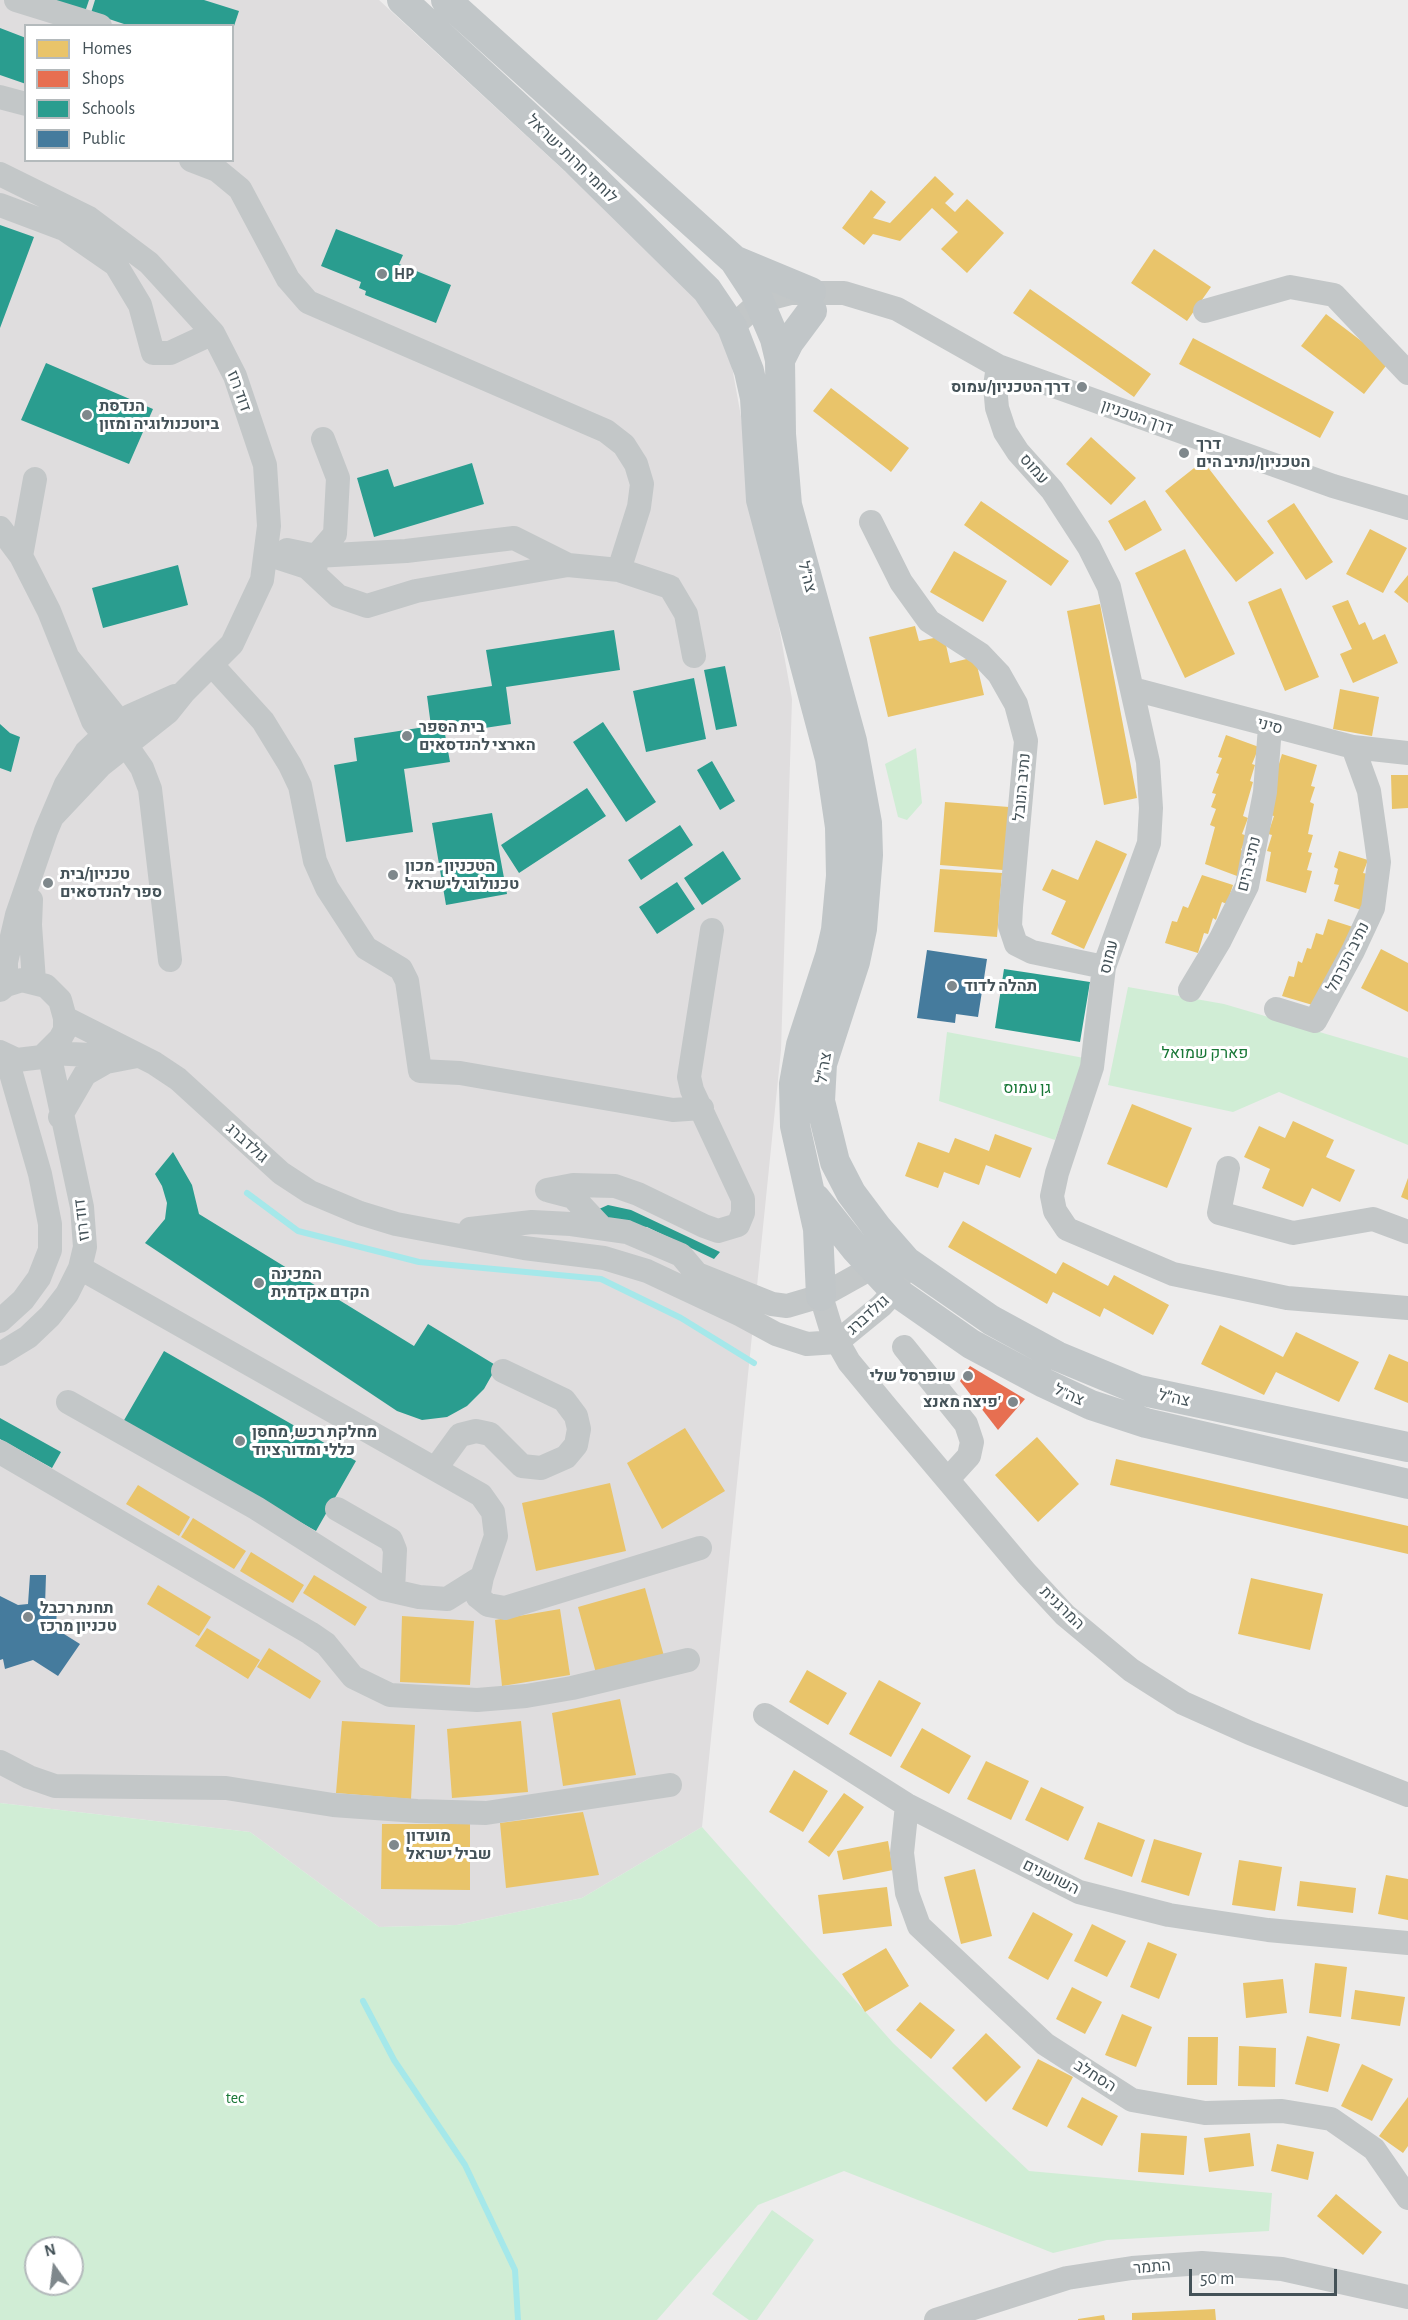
<!DOCTYPE html>
<meta charset="utf-8">
<style>
body{margin:0}
#map{position:relative;width:1408px;height:2320px;overflow:hidden;background:#edecec;font-family:"Alegreya Sans",sans-serif}
canvas{display:block}
.legend{position:absolute;left:24px;top:24px;width:210px;height:138px;box-sizing:border-box;background:#fff;border:2px solid #b4babc;margin:0;padding:8px 10px;list-style:none;font-size:18px;color:#445258}
.legend li{display:flex;align-items:center;gap:12px;height:30px}
.legend b{width:30px;border:2px solid #b4babc}
.north{position:absolute;left:24px;top:2236px;width:60px;height:60px;box-sizing:border-box;background:#fff;border:2px solid #b4babc;border-radius:50%;rotate:346deg;font-size:16px;font-weight:700;line-height:24px;text-align:center;color:#445258}
.north::after{content:'';display:block;margin:auto;width:21px;height:27px;background:#7f888c;clip-path:polygon(50% 0,100% 100%,50% 72%,0 100%)}
.scale{position:absolute;left:1189px;top:2269px;width:148px;height:27px;box-sizing:border-box;border:3px solid #445258;border-top:0;padding-left:8px;font-size:18px;line-height:21px;white-space:nowrap;color:#445258;-webkit-text-stroke:4px #fff;paint-order:stroke}
</style>
<div id="map">
<canvas width="1408" height="2320"></canvas>
<ul class="legend">
<li><b style="height:16px;background:#e9c46a"></b>Homes</li>
<li><b style="height:16px;background:#e76f51"></b>Shops</li>
<li><b style="height:16px;background:#2a9d8f"></b>Schools</li>
<li><b style="height:16px;background:#457b9d"></b>Public</li>
</ul>
<div class="north">N</div>
<div class="scale">50 m</div>
</div>
<script>
const g = document.querySelector('canvas').getContext('2d');
g.lineJoin = 'round';
function paint(path, color) { g.fillStyle = color; g.fill(path, 'evenodd'); }
const shape = rows => new Path2D(rows.map(r => 'M' + r).join(''));
function strokePath(path, color, width, dash) { g.strokeStyle = color; g.lineWidth = width; g.lineCap = dash ? 'butt' : 'round'; g.setLineDash(dash || []); g.stroke(path); }
function label(font, color, halo, rows, align = 'center') {
  g.font = font + ' "Alegreya Sans",Heebo,sans-serif'; g.lineWidth = 6; g.setLineDash([]); g.textBaseline = 'middle'; g.strokeStyle = halo; g.fillStyle = color; for (const [text, x, y, turn = 0] of rows) {
    g.save(); g.translate(x, y); g.rotate((+turn || 0) * Math.PI / 180); g.textAlign = isNaN(turn) ? turn : align; if (halo) g.strokeText(text, 0, 0); g.fillText(text, 0, 0); g.restore();
  }
}
const education = shape([
 [0,0,379,0,723,317,792,699,781,1050,702,1827,582,1898,457,1925,379,1927,250,1832,0,1803],
 [26,26,232,26,232,160,26,160]
]);
const green = shape([
 [916,748,922,803,907,820,898,817,885,764],
 [1128,987,1224,1004,1408,1058,1408,1145,1279,1092,1233,1112,1108,1085],
 [947,1032,1084,1058,1055,1140,939,1101],
 [0,1803,250,1832,379,1927,457,1925,582,1898,702,1827,893,2043,1029,2171,1272,2193,1269,2231,1107,2240,1053,2253,844,2171,758,2205,657,2320,0,2320],
 [36,2248,72,2248,72,2284,36,2284],
 [772,2210,814,2240,757,2320,749,2320,712,2294]
]);
const homes = shape([
 [935,176,954,194,945,203,955,212,967,199,1004,233,967,273,941,249,958,232,932,208,900,241,873,234,864,245,842,228,871,190,886,202,873,218,890,223],
 [1154,249,1211,287,1187,321,1131,283],
 [1030,289,1151,374,1134,397,1013,313],
 [1326,314,1389,362,1364,394,1301,346],
 [1193,338,1334,412,1320,438,1179,364],
 [831,388,909,448,891,472,813,411],
 [1091,437,1136,478,1111,505,1066,464],
 [1203,461,1274,553,1236,582,1165,491],
 [1145,500,1162,530,1125,551,1108,521],
 [981,501,1069,561,1051,586,964,525],
 [1294,503,1333,562,1306,580,1267,521],
 [1370,529,1407,548,1383,593,1346,574],
 [1185,549,1235,654,1185,678,1135,573],
 [954,551,1007,581,983,622,930,592],
 [1408,575,1408,603,1394,592],
 [1281,588,1319,677,1285,691,1248,602],
 [1348,600,1359,625,1365,622,1373,640,1385,634,1398,663,1353,683,1340,654,1352,649,1332,606],
 [1100,604,1137,798,1104,805,1067,611],
 [915,626,919,641,944,636,950,663,975,657,984,695,888,717,869,637],
 [1340,689,1379,697,1372,736,1333,729],
 [1226,735,1259,747,1252,764,1255,765,1250,781,1253,782,1243,816,1248,818,1242,834,1247,836,1241,850,1246,852,1237,876,1205,864,1215,827,1210,825,1216,809,1211,807,1216,794,1212,793,1219,774,1216,773,1222,758,1218,757],
 [1282,754,1317,765,1311,786,1315,787,1310,802,1314,804,1308,834,1313,835,1308,852,1312,853,1307,870,1312,871,1306,893,1266,881,1271,852,1267,851,1272,835,1268,834,1274,816,1270,815,1274,780],
 [1391,775,1408,775,1408,808,1392,809],
 [945,802,1009,807,1003,870,940,865],
 [1096,840,1127,854,1084,949,1051,934,1066,901,1042,890,1052,869,1078,880],
 [1339,851,1368,860,1363,873,1368,874,1361,910,1334,901,1339,885,1334,884,1338,869,1334,867],
 [940,869,1002,873,997,937,934,932],
 [1202,875,1233,885,1227,904,1222,902,1216,920,1213,918,1208,934,1204,933,1198,953,1165,943,1172,921,1177,922,1183,906,1188,908],
 [1328,919,1356,928,1316,1006,1282,996,1289,976,1294,977,1298,961,1302,963,1307,948,1311,949,1316,933,1323,935],
 [1381,949,1408,963,1408,1012,1361,988],
 [1132,1104,1192,1128,1167,1188,1107,1164],
 [1293,1121,1334,1140,1326,1157,1355,1170,1340,1202,1312,1188,1303,1207,1262,1188,1270,1169,1244,1157,1259,1126,1285,1138],
 [995,1134,1032,1148,1020,1178,986,1165,979,1185,944,1172,938,1188,905,1176,918,1142,949,1153,955,1138,989,1151],
 [1408,1178,1408,1200,1401,1197],
 [963,1221,1056,1274,1063,1262,1108,1286,1114,1275,1169,1305,1153,1335,1104,1308,1100,1317,1053,1292,1047,1304,948,1247],
 [1220,1325,1283,1357,1296,1332,1359,1362,1339,1402,1276,1372,1264,1395,1201,1364],
 [1389,1354,1408,1362,1408,1403,1374,1389],
 [685,1428,725,1491,662,1529,627,1463],
 [1037,1437,1079,1484,1038,1522,995,1475],
 [1116,1459,1408,1526,1408,1554,1110,1485],
 [610,1483,626,1551,536,1571,522,1503],
 [138,1485,190,1517,179,1536,126,1504],
 [193,1518,246,1551,234,1569,181,1537],
 [251,1552,304,1585,293,1603,240,1571],
 [314,1575,367,1607,355,1626,303,1593],
 [1251,1578,1323,1594,1310,1650,1238,1634],
 [158,1585,211,1617,199,1636,147,1604],
 [645,1588,664,1656,596,1673,578,1607],
 [560,1609,570,1675,502,1686,495,1620],
 [402,1616,474,1621,470,1685,400,1682],
 [207,1628,260,1660,248,1679,195,1646],
 [269,1648,321,1681,310,1699,257,1667],
 [807,1670,847,1693,828,1725,789,1702],
 [879,1680,921,1703,891,1757,849,1734],
 [620,1699,636,1775,563,1786,552,1713],
 [342,1721,415,1725,411,1799,336,1793],
 [521,1721,528,1792,452,1798,447,1729],
 [922,1728,971,1756,949,1794,900,1767],
 [986,1761,1029,1781,1011,1820,967,1799],
 [794,1770,828,1791,803,1832,769,1812],
 [1041,1787,1084,1807,1068,1841,1025,1820],
 [844,1793,864,1807,829,1857,808,1842],
 [583,1812,599,1875,506,1888,500,1823],
 [1098,1822,1145,1840,1132,1877,1084,1859],
 [382,1824,470,1824,470,1890,381,1889],
 [1154,1839,1202,1853,1189,1896,1141,1882],
 [888,1841,893,1870,843,1880,837,1851],
 [1239,1860,1282,1867,1275,1911,1232,1905],
 [975,1869,992,1936,961,1944,944,1877],
 [1386,1875,1408,1879,1408,1920,1378,1914],
 [1300,1881,1356,1888,1353,1913,1297,1906],
 [887,1887,892,1926,823,1934,818,1895],
 [1033,1912,1073,1934,1048,1980,1008,1958],
 [1092,1924,1126,1941,1107,1977,1074,1961],
 [1148,1942,1177,1954,1159,1999,1130,1987],
 [886,1948,909,1986,865,2012,842,1974],
 [1315,1963,1347,1967,1341,2017,1309,2013],
 [1283,1979,1287,2013,1246,2018,1243,1983],
 [1072,1987,1102,2002,1085,2034,1056,2019],
 [1355,1990,1405,1997,1400,2026,1351,2019],
 [920,2002,955,2030,931,2059,896,2030],
 [1122,2014,1152,2027,1136,2067,1105,2055],
 [986,2033,1021,2067,986,2102,952,2068],
 [1307,2036,1340,2044,1328,2092,1295,2084],
 [1188,2037,1218,2037,1217,2085,1187,2085],
 [1239,2046,1276,2048,1275,2087,1238,2086],
 [1038,2059,1073,2077,1047,2127,1012,2109],
 [1362,2064,1393,2079,1372,2121,1341,2106],
 [1082,2097,1118,2116,1102,2146,1067,2127],
 [1408,2097,1408,2146,1403,2153,1379,2136],
 [1141,2133,1187,2136,1184,2175,1138,2172],
 [1250,2133,1254,2166,1209,2172,1204,2138],
 [1277,2144,1314,2152,1308,2180,1271,2171],
 [1336,2194,1382,2232,1363,2255,1317,2216],
 [1215,2309,1216,2320,1132,2320,1132,2313],
 [1104,2315,1105,2320,1078,2320,1078,2319]
]);
const shops = shape([
 [970,1366,1025,1399,998,1430,960,1381]
]);
const schools = shape([
 [47,0,89,0,85,12],
 [95,0,204,0,239,11,234,26,130,26,91,13],
 [0,28,26,38,26,84,0,75],
 [0,225,34,237,0,328],
 [336,229,403,255,399,264,451,285,436,323,365,295,366,291,359,288,361,282,321,266],
 [46,363,153,409,129,464,21,420],
 [472,463,484,504,374,537,357,478,388,469,394,487],
 [178,565,188,605,103,628,92,588],
 [614,630,620,670,506,687,511,724,445,734,450,762,404,769,413,832,346,842,334,765,357,761,354,738,431,726,427,696,492,686,486,650],
 [725,666,737,726,716,730,704,670],
 [694,678,706,739,646,752,633,691],
 [603,722,656,802,626,822,573,742],
 [0,724,10,733,20,737,11,772,0,768],
 [712,761,735,801,720,810,697,770],
 [587,788,606,816,519,873,501,845],
 [492,813,507,894,446,905,432,823],
 [680,825,693,845,641,880,628,860],
 [723,851,741,879,702,905,684,878],
 [677,882,695,909,657,934,639,907],
 [1004,969,1090,982,1080,1042,995,1028],
 [173,1152,192,1185,199,1214,414,1346,428,1324,497,1366,484,1389,467,1406,447,1417,422,1420,397,1411,145,1243,165,1219,167,1203,162,1186,155,1174],
 [608,1205,631,1210,720,1252,714,1259,647,1227,604,1224,599,1209],
 [164,1351,356,1461,316,1531,123,1422],
 [0,1418,61,1452,52,1468,0,1439]
]);
const public = shape([
 [927,950,987,959,978,1017,956,1014,955,1023,917,1018],
 [30,1575,46,1575,45,1606,57,1606,56,1629,80,1644,58,1676,33,1660,5,1669,3,1659,0,1660,0,1596,18,1605,28,1604]
]);
const stream = shape([
 [247,1193,298,1231,419,1262,601,1279,681,1318,754,1363],
 [363,2001,394,2060,465,2165,515,2270,518,2320]
]);
const minor = shape([
 [16,0,100,26],
 [0,97,26,104],
 [191,160,217,170,240,189,288,279,308,302,606,431,624,445,636,464,642,484,639,507,619,570],
 [0,174,89,218,149,263,213,333,235,376,265,465,269,526,262,580,232,644,184,692,168,712,101,765,52,817],
 [0,205,64,229,116,265,140,305,153,353,170,353,213,333],
 [1205,311,1290,287,1334,295,1408,373],
 [732,327,760,302,768,299,791,293,844,293,897,309,998,366,1333,486,1408,508],
 [998,366,995,386,997,408,1005,432,1018,452,1052,490,1089,547,1109,587,1148,762,1151,808,1149,843,1104,967,1092,1067,1057,1173,1052,1196,1055,1211,1067,1229,1173,1274,1287,1298,1408,1308],
 [871,522,901,582,929,621,980,654,999,674,1016,704,1026,741,1011,907,1010,926,1016,944,1032,952,1104,967],
 [0,528,21,556,49,611,93,721,104,735,118,741],
 [287,550,316,556,406,551,514,538,568,565],
 [267,554,307,567,338,596,367,606,416,591,568,565,619,570,670,587,686,614,694,656],
 [21,556,35,479],
 [316,565,316,556,335,534,338,478,323,439],
 [69,659,120,722,126,745,142,768,150,789,170,960],
 [212,665,263,721,290,765,300,786,315,861,327,888,366,948,401,969,407,981,420,1071,460,1073,673,1110,702,1108],
 [1133,689,1353,747,1408,753],
 [31,900,30,925,34,981],
 [6,985,6,962,17,915,46,831,66,784,86,752,104,735,130,716,175,696],
 [0,990,6,985,22,980,46,986,60,1000,65,1018,65,1030,60,1039,42,1057,17,1060,0,1052],
 [1190,990,1220,940,1247,886,1265,792,1270,727],
 [1276,1009,1315,1021,1353,951,1373,908,1379,862,1376,840,1369,791,1353,747],
 [65,1018,154,1063,178,1079,281,1173,310,1192,360,1213,396,1224,524,1248,604,1258,647,1271,741,1315,776,1334,807,1344,837,1342,881,1306,895,1291,901,1274],
 [49,1053,112,1056],
 [60,1117,85,1074,106,1062,137,1056],
 [1228,1168,1219,1213,1293,1233,1373,1219,1408,1232],
 [547,1190,573,1185,615,1186,638,1194,704,1226,718,1231,738,1225,743,1213,743,1199,692,1090,689,1077,712,930],
 [550,1191,573,1197,602,1228],
 [470,1229,532,1222,571,1224,627,1232,681,1255,697,1274,772,1304,787,1306,821,1296,873,1267,888,1264],
 [80,1268,481,1495,493,1512,496,1536,482,1577],
 [821,1296,832,1332,849,1362,887,1408,1026,1573,1065,1615,1131,1670,1183,1703,1250,1733,1408,1795],
 [0,1321,23,1300,39,1278,50,1250,50,1224,40,1174,6,1056],
 [904,1347,966,1424,972,1442,969,1456,948,1479],
 [0,1354,28,1337,50,1316,67,1294,80,1268,85,1247,82,1207,49,1053],
 [68,1402,256,1508,384,1589,419,1597,447,1599,482,1577,478,1597,488,1605,505,1608,700,1548],
 [0,1452,310,1633,326,1644,353,1677,390,1695,477,1700,526,1696,572,1688,688,1660],
 [436,1468,460,1435,476,1431,490,1434,522,1466,541,1468,566,1457,576,1445,579,1429,576,1416,564,1400,503,1371],
 [337,1509,391,1540,395,1550,393,1590],
 [765,1715,907,1805,1079,1892,1169,1915,1268,1930,1408,1943],
 [0,1762,29,1777,55,1786,226,1788,333,1805,417,1811,486,1813,670,1785],
 [907,1805,902,1853,907,1893,919,1926,1045,2044,1132,2100,1205,2113,1282,2111,1331,2119,1374,2149,1408,2198],
 [936,2320,1067,2278,1132,2268,1202,2263,1282,2269,1408,2297]
]);
const major = shape([
 [402,0,576,161,707,290,732,327,749,371,755,398,761,500,830,759,840,827,841,876,836,930,830,956,801,1045,794,1084,795,1126,818,1229,821,1296],
 [446,0,734,260,755,292,775,339,780,360,781,434,787,505,852,741,867,823,868,855,862,929,855,962,822,1064,820,1101,835,1162,851,1193,878,1229,906,1261,991,1320,1057,1356,1139,1390,1408,1447],
 [734,260,811,292],
 [780,360,789,342,812,311],
 [816,1199,855,1248,895,1291,971,1344,1044,1383,1091,1405,1146,1423,1408,1484]
]);
const markers = [
 [382,274,6,"#7f888c"],
 [1082,387,6,"#7f888c"],
 [87,415,6,"#7f888c"],
 [1184,453,6,"#7f888c"],
 [407,736,6,"#7f888c"],
 [393,875,6,"#7f888c"],
 [48,883,6,"#7f888c"],
 [952,986,6,"#7f888c"],
 [259,1283,6,"#7f888c"],
 [968,1376,6,"#7f888c"],
 [1013,1402,6,"#7f888c"],
 [240,1441,6,"#7f888c"],
 [28,1617,6,"#7f888c"],
 [394,1845,6,"#7f888c"]
];
const streetNames = [
 ["לוחמי חרות ישראל",572,159,44],
 ["דוד רוז",239,391,70],
 ["דרך הטכניון",1137,417,19],
 ["עמוס",1034,469,48],
 ["צה״ל",807,577,75],
 ["סיני",1270,726,15],
 ["נתיב הנובל",1022,787,-85],
 ["נתיב הים",1249,864,-76],
 ["עמוס",1109,957,-76],
 ["נתיב הכרמל",1348,957,-63],
 ["צה״ל",824,1068,-81],
 ["גולדברג",247,1143,42],
 ["דוד רוז",82,1220,-97],
 ["גולדברג",868,1315,-42],
 ["צה\"ל",1069,1395,24],
 ["צה״ל",1174,1398,12],
 ["המרגנית",1062,1608,44],
 ["השושנים",1051,1877,26],
 ["הסחלב",1095,2076,32],
 ["התמר",1152,2267,-5]
];
const poiNames = [
 ["HP",394,274],
 ["דרך הטכניון/עמוס",1070,387,"right"],
 ["הנדסת",99,406],
 ["ביוטכנולוגיה ומזון",99,424],
 ["דרך",1196,444],
 ["הטכניון/נתיב הים",1196,462],
 ["בית הספר",419,727],
 ["הארצי להנדסאים",419,745],
 ["הטכניון - מכון",405,866],
 ["טכנולוגי לישראל",405,884],
 ["טכניון/בית",60,874],
 ["ספר להנדסאים",60,892],
 ["תהלה לדוד",964,986],
 ["המכינה",271,1274],
 ["הקדם אקדמית",271,1292],
 ["שופרסל שלי",956,1376,"right"],
 ["פיצה מאנצ'",1001,1402,"right"],
 ["מחלקת רכש, מחסן",252,1432],
 ["כללי ומדור ציוד",252,1450],
 ["תחנת רכבל",40,1608],
 ["טכניון מרכז",40,1626],
 ["מועדון",406,1836],
 ["שביל ישראל",406,1854]
];
const parkNames = [
 ["פארק שמואל",1205,1053],
 ["גן עמוס",1027,1088],
 ["tec",235,2098]
];
paint(education, '#dfddde');
paint(green, '#d0edd5');
paint(homes, '#e9c46a');
paint(shops, '#e76f51');
paint(schools, '#2a9d8f');
paint(public, '#457b9d');
strokePath(stream, '#a5e8ea', 6);
strokePath(minor, '#c3c7c8', 24);
strokePath(major, '#c1c6c8', 30);
for (const [x, y, r, color] of markers) { const dot = new Path2D(); dot.arc(x, y, r, 0, 2 * Math.PI); g.fillStyle = color; g.fill(dot); strokePath(dot, '#fff', 2); }
label('16px', '#445258', '#fff', streetNames);
label('bold 16px', '#445258', '#fff', poiNames, 'left');
label('16px', '#187736', '#fff', parkNames);
</script>
